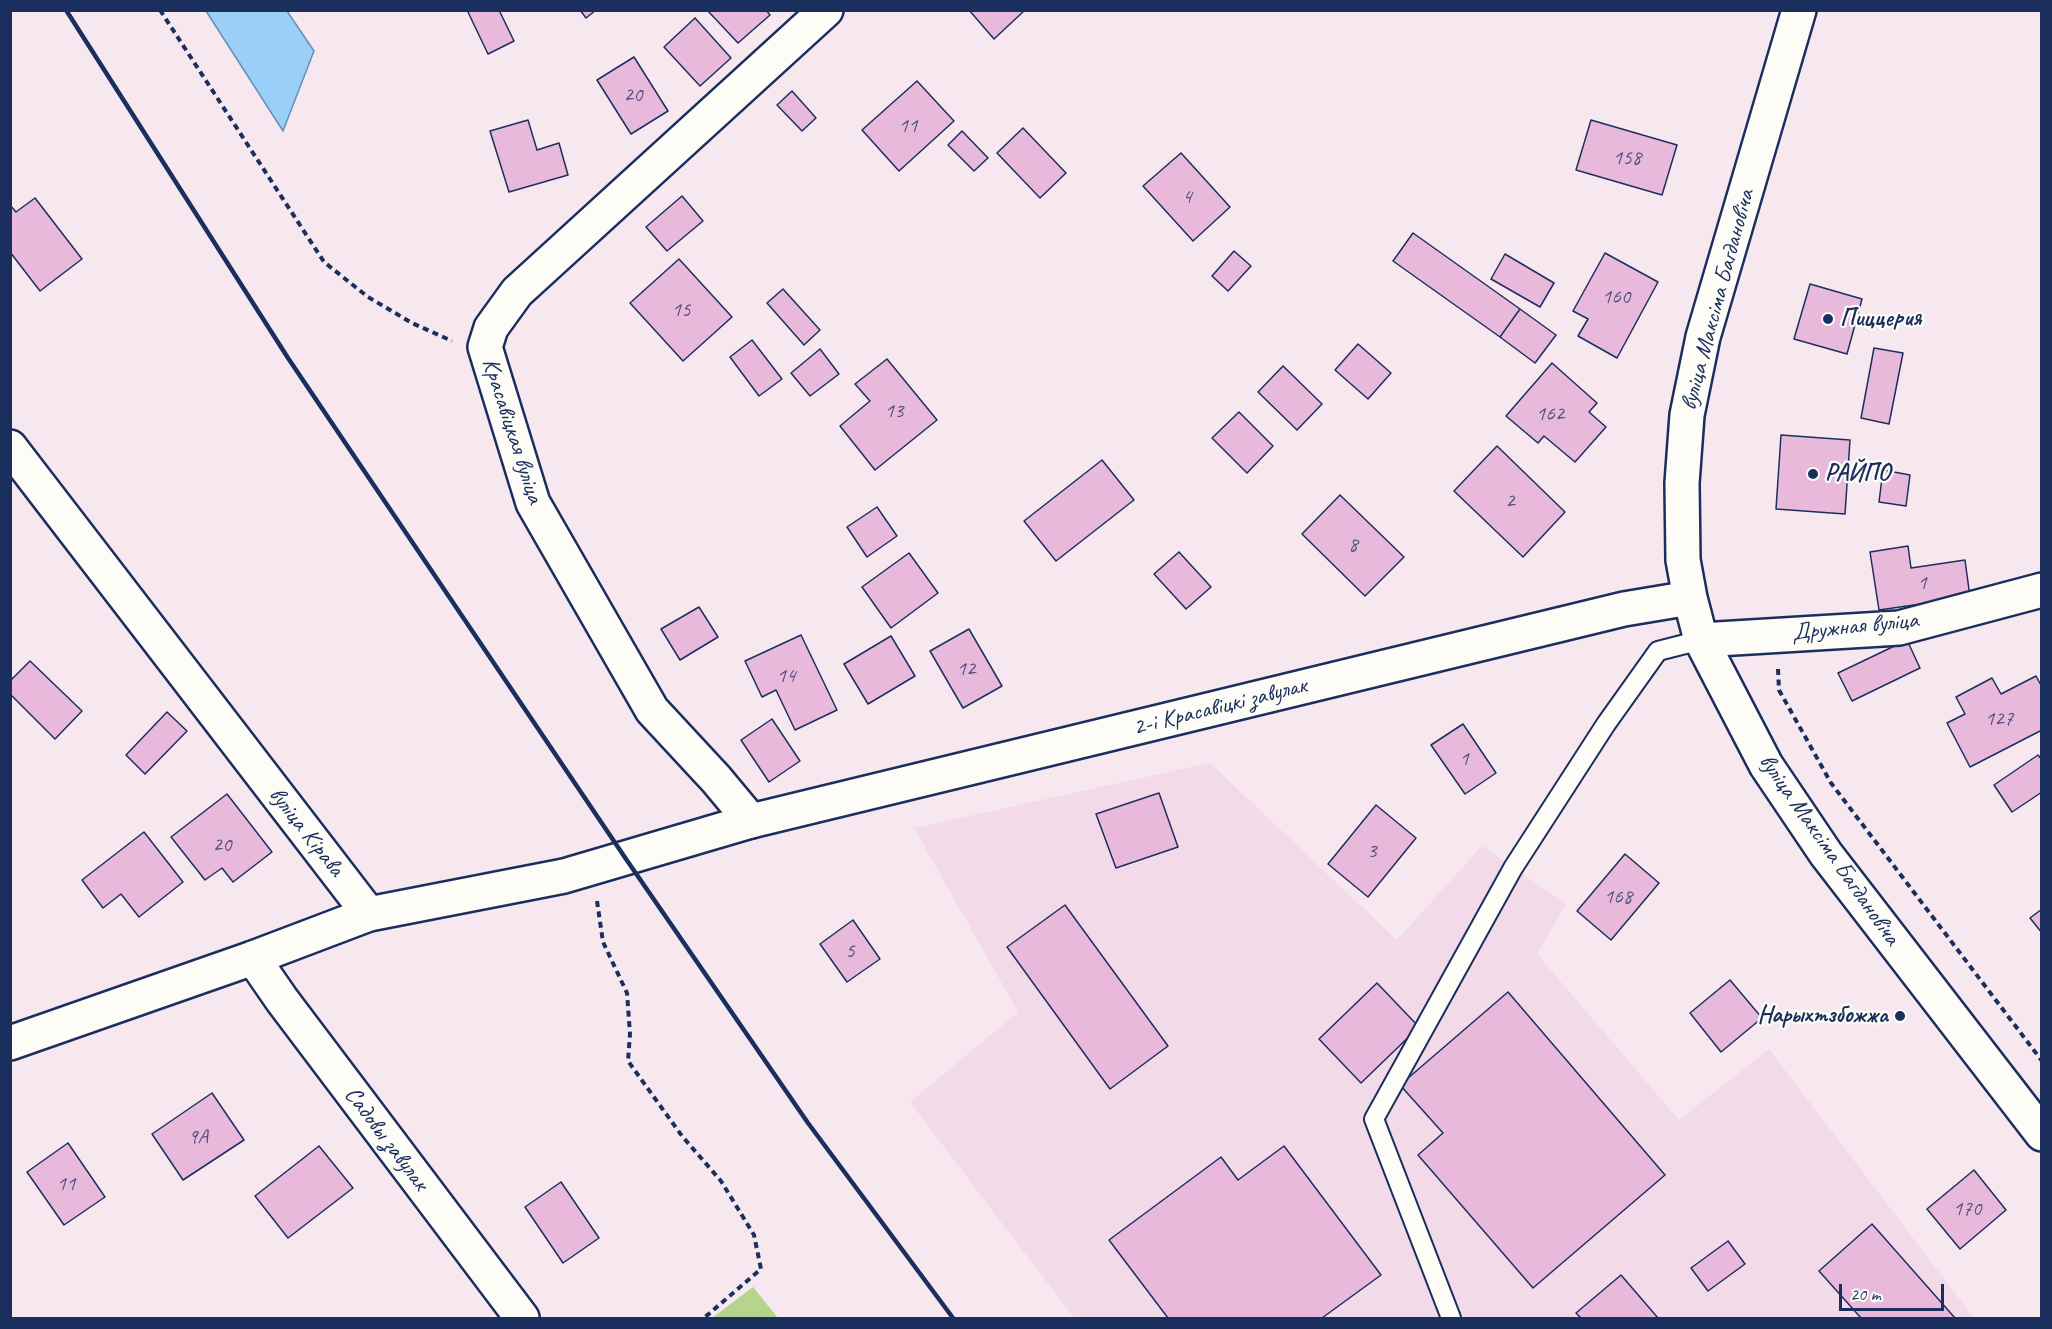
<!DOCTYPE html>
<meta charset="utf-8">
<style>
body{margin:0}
#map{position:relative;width:2052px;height:1329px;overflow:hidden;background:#f7e8ef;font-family:Caveat,sans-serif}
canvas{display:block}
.frame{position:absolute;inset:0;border:12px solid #1b2f5e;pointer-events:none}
.scale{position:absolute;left:1839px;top:1284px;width:105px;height:27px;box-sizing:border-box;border:3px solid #1b2f5e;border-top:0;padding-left:8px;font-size:18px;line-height:21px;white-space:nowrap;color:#1b2f5e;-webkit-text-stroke:4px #fdfcf7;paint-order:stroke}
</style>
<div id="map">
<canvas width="2052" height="1329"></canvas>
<div class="frame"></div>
<div class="scale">20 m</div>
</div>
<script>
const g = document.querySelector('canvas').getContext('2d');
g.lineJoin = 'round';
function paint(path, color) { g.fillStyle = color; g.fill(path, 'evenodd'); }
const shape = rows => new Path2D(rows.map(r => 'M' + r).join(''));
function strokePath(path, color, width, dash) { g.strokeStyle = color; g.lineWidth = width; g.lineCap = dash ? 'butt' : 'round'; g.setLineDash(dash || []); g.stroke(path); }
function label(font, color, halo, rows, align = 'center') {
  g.font = font + ' Caveat,sans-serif'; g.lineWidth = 4.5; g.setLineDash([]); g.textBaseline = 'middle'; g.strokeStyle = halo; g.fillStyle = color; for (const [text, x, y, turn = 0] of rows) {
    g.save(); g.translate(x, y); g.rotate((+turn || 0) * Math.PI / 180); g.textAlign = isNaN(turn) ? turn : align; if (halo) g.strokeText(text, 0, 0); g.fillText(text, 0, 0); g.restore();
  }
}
const built = shape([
 [1210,763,1397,940,1482,846,1566,904,1537,954,1679,1120,1769,1049,1974,1318,1074,1318,910,1102,1018,1012,914,828]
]);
const green = shape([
 [753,1287,778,1318,712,1318]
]);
const water = shape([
 [206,11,287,11,314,51,283,131,206,11]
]);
const building = shape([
 [467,10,499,10,514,41,488,54,467,10],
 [580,10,596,10,586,18,580,10],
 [707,10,766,10,770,15,738,43,707,10],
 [969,10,1025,10,994,39,969,10],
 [695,18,731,58,700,86,664,47,695,18],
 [634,57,668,111,631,134,597,80,634,57],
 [917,81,954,121,899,171,862,130,917,81],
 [792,91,816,118,802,131,777,105,792,91],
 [528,120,537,150,559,143,568,175,509,192,490,131,528,120],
 [1591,120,1677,145,1662,195,1576,170,1591,120],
 [1023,128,1066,173,1040,198,997,153,1023,128],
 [962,131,988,158,974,171,948,145,962,131],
 [1181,153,1230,207,1193,241,1143,186,1181,153],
 [682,196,703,221,667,251,646,227,682,196],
 [35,198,82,259,40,291,10,252,10,205,16,212,35,198],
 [1413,233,1520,309,1500,337,1393,261,1413,233],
 [1234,251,1251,266,1228,291,1212,276,1234,251],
 [1605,253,1658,282,1617,358,1578,336,1588,319,1573,311,1605,253],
 [1505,254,1554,283,1540,307,1491,279,1505,254],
 [679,259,732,317,683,361,630,303,679,259],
 [1810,284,1862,299,1847,354,1794,339,1810,284],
 [783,289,820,330,804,345,767,303,783,289],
 [1520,309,1556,335,1535,363,1500,337,1520,309],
 [752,340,782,379,759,396,730,357,752,340],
 [1358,344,1391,373,1368,399,1335,370,1358,344],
 [1874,348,1903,353,1889,424,1861,418,1874,348],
 [820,349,839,374,810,396,791,373,820,349],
 [887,359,937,420,875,470,840,426,870,401,855,384,887,359],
 [1552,363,1597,403,1589,412,1606,427,1575,462,1544,436,1538,443,1506,416,1552,363],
 [1283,366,1322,404,1297,430,1258,392,1283,366],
 [1239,412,1273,446,1247,473,1212,438,1239,412],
 [1781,435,1850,440,1845,514,1776,509,1781,435],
 [1497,446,1565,512,1523,557,1454,491,1497,446],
 [1102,460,1134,500,1056,561,1024,521,1102,460],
 [1883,470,1910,475,1906,506,1879,502,1883,470],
 [1340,495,1404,557,1365,596,1302,534,1340,495],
 [877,507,897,536,867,557,847,527,877,507],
 [1908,546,1911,568,1965,560,1970,597,1879,610,1870,552,1908,546],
 [1179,552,1211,587,1186,609,1154,574,1179,552],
 [909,553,938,593,891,628,862,587,909,553],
 [699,607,718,637,680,660,661,629,699,607],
 [969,629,1002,686,963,708,930,651,969,629],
 [801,635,837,710,795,730,776,690,762,697,745,661,801,635],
 [891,636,915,676,868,704,844,664,891,636],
 [1907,640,1920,668,1852,701,1838,673,1907,640],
 [30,661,82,711,55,739,10,694,10,681,30,661],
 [2036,676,2042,687,2042,730,1970,767,1947,723,1965,714,1956,697,1992,678,2001,694,2036,676],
 [167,712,187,731,145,774,126,755,167,712],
 [772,719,800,761,769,782,741,740,772,719],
 [1463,724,1496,773,1465,794,1431,745,1463,724],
 [2038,755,2042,760,2042,792,2012,812,1994,785,2038,755],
 [1159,793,1178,847,1116,868,1096,814,1159,793],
 [227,794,272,852,233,882,222,868,205,880,171,837,227,794],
 [1376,805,1416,838,1368,897,1328,864,1376,805],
 [144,832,183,882,139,917,121,894,103,908,82,880,144,832],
 [1625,854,1659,883,1611,940,1577,911,1625,854],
 [1065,905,1168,1046,1110,1089,1007,947,1065,905],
 [2042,909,2042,933,2030,918,2042,909],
 [853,920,880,959,847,982,820,944,853,920],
 [1730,980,1762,1018,1721,1052,1690,1013,1730,980],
 [1377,983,1419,1027,1361,1083,1319,1039,1377,983],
 [1508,992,1665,1175,1533,1288,1418,1155,1443,1133,1400,1085,1508,992],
 [212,1093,244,1140,183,1180,152,1134,212,1093],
 [68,1143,105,1197,64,1225,27,1172,68,1143],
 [319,1146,353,1188,288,1238,255,1196,319,1146],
 [1284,1146,1381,1275,1322,1318,1168,1318,1109,1240,1221,1157,1238,1180,1284,1146],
 [1974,1170,2006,1210,1960,1249,1927,1209,1974,1170],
 [561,1182,599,1238,563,1263,525,1207,561,1182],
 [1872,1224,1955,1318,1861,1318,1819,1271,1872,1224],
 [1728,1241,1745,1264,1708,1291,1691,1268,1728,1241],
 [1621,1275,1658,1318,1581,1318,1576,1313,1621,1275]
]);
const path = shape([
 [160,10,324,262,368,297,412,323,452,341],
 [1778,669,1779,690,1831,783,2042,1061],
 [597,901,603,942,627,993,630,1034,628,1061,682,1136,721,1181,754,1235,761,1269,704,1318]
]);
const lane = shape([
 [1451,1318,1374,1119,1513,868,1606,724,1658,651,1701,640]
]);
const street = shape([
 [10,447,369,914],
 [1701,640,1899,628,2042,590],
 [751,821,716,779,652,710,533,503,485,347,491,328,517,292,826,10],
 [253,958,282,1000,522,1318]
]);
const secondary = shape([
 [1799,10,1703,337,1687,415,1682,483,1683,560,1690,598,1701,640,1766,765,1826,854,2042,1134],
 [10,1043,253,958,369,914,564,876,751,821,1624,609,1690,598]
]);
const rail = shape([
 [66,10,288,358,626,859,808,1123,953,1318]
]);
const markers = [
 [1828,319,6,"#1b2f5e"],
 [1813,474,6,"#1b2f5e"],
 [1900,1016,6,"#1b2f5e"]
];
const numberNames = [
 ["20",633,95],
 ["11",908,126],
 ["158",1627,158],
 ["4",1187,197],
 ["160",1616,297],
 ["15",681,310],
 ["13",894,411],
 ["162",1550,414],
 ["2",1510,501],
 ["8",1353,545],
 ["1",1922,583],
 ["12",966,669],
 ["14",786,676],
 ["127",1999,719],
 ["1",1464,759],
 ["20",222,845],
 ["3",1372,851],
 ["168",1618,897],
 ["5",850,951],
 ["9А",198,1137],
 ["11",66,1184],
 ["170",1967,1209]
];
const streetNames = [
 ["вуліца Максіма Багдановіча",1718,300,-75],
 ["Красавіцкая вуліца",512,431,72],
 ["Дружная вуліца",1855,627,-6],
 ["2-і Красавіцкі завулак",1220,707,-14],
 ["вуліца Кірава",306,832,52],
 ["вуліца Максіма Багдановіча",1829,850,55],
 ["Садовы завулак",386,1139,53]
];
const poiNames = [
 ["Пиццерия",1840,319],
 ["РАЙПО",1825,474],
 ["Нарыхтзбожжа",1888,1016,"right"]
];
paint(built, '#f2dae9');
paint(green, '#b5d58f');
paint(water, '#9acff8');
strokePath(water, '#678fba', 1.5);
paint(building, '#e8b9db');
strokePath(building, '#1b2f5e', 1.5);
strokePath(lane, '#1b2f5e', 22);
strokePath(street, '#1b2f5e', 38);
strokePath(secondary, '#1b2f5e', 38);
strokePath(path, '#1b2f5e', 4, [6, 4.5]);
strokePath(lane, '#fdfcf7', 18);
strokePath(street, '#fdfcf7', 33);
strokePath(secondary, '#fdfcf7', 33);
strokePath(rail, '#1b2f5e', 4.5);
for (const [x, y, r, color] of markers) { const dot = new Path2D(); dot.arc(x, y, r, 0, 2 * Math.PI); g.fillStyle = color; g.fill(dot); strokePath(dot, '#fdfcf7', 2); }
label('21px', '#4e527d', null, numberNames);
label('24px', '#1b2f5e', '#fdfcf7', streetNames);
label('bold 24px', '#1b2f5e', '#fdfcf7', poiNames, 'left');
</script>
